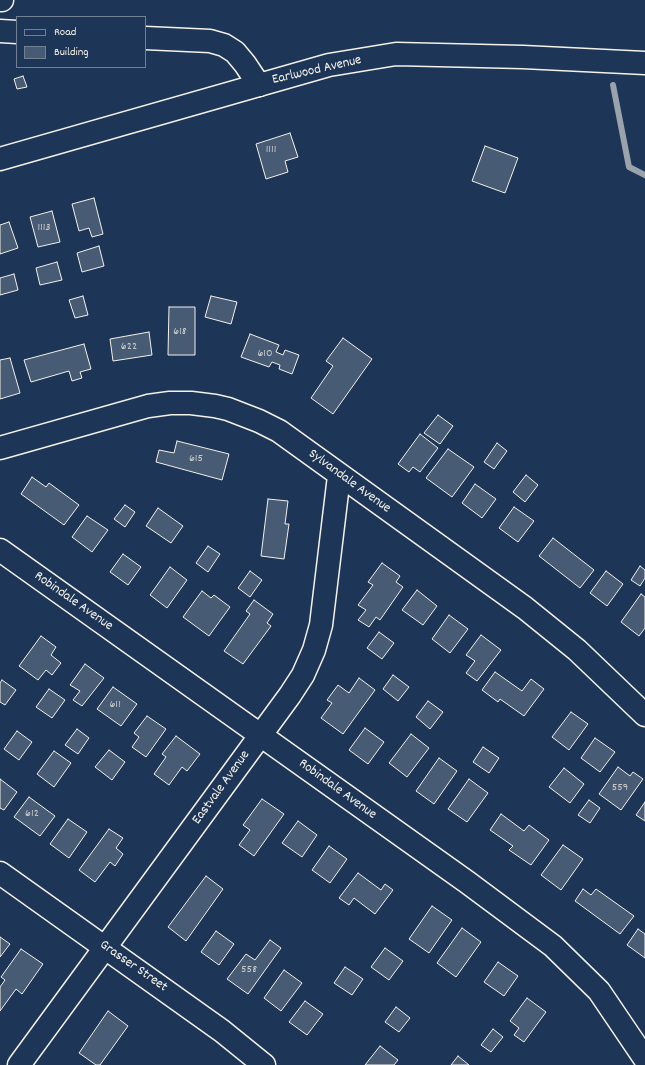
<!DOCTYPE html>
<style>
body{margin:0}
#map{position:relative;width:645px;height:1065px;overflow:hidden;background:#1d3557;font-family:Dekko,sans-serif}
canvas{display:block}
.legend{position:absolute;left:16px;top:16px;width:130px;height:52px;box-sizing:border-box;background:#1d3557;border:1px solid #738091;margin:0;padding:5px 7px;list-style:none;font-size:12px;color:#f4f1e8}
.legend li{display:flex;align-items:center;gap:8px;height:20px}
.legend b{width:20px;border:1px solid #738091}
</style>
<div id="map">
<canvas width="645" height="1065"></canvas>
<ul class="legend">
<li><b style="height:5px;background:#1d3557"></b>Road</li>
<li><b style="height:11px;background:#485b74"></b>Building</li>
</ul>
</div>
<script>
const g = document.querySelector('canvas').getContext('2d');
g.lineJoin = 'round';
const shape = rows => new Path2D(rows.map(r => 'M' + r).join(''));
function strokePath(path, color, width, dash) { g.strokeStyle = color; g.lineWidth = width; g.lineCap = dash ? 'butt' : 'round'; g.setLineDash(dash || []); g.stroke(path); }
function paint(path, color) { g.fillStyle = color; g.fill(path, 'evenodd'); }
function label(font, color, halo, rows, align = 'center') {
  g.font = font + ' Dekko,sans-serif'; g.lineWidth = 3.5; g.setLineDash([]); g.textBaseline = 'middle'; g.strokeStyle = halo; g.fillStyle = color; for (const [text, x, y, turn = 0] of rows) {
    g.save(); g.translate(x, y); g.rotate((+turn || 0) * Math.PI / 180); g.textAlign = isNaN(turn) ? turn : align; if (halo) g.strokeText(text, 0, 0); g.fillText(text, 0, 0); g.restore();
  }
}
const stream = shape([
 [613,85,629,167,645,175]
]);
const building = shape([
 [23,76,27,87,17,89,14,79,23,76],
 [290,133,298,157,285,161,288,172,266,179,256,144,290,133],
 [485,146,518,158,505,193,472,181,485,146],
 [94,198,103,234,92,237,89,228,79,231,72,204,94,198],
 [52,211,60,242,38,247,30,217,52,211],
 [9,222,18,248,0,254,0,225,9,222],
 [99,246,104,266,82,272,77,253,99,246],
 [57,262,62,280,40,285,36,268,57,262],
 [14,274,18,290,0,295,0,278,14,274],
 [83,296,88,315,75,318,69,300,83,296],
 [211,296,237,302,231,324,205,317,211,296],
 [169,307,195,307,195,355,168,355,169,307],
 [149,332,152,355,113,361,110,339,149,332],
 [250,334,279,345,276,352,283,355,285,350,299,355,292,374,279,369,280,365,272,362,269,367,241,357,250,334],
 [343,338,372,359,333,414,311,398,333,366,326,361,343,338],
 [84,344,91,369,80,372,82,378,72,381,69,371,31,382,24,360,84,344],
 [10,358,20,393,0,399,0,360,10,358],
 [438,415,453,426,440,444,424,433,438,415],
 [420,434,438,448,420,472,413,467,409,472,398,464,420,434],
 [177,441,229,454,222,480,156,462,159,450,174,453,177,441],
 [497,443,507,451,494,469,484,462,497,443],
 [448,449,474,467,452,497,426,478,448,449],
 [526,475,538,485,525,502,513,492,526,475],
 [32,477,46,487,49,483,79,505,64,525,21,494,32,477],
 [475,484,496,499,482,518,462,503,475,484],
 [268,499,288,501,285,524,289,524,284,559,261,556,268,499],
 [125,505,135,512,125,527,114,519,125,505],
 [514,507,534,521,518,542,499,528,514,507],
 [158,508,183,526,171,543,146,526,158,508],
 [87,516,108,530,92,552,72,537,87,516],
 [553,538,594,570,580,588,539,556,553,538],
 [208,546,220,554,208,572,196,563,208,546],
 [123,554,141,567,128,585,110,572,123,554],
 [382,563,400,576,396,582,403,587,380,620,376,617,369,627,358,620,366,610,358,605,373,585,368,582,382,563],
 [640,566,645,570,645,578,640,586,631,580,640,566],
 [170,567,187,580,167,608,150,595,170,567],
 [250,571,262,580,250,597,238,588,250,571],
 [606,571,623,584,607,606,590,593,606,571],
 [417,590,437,606,423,625,402,610,417,590],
 [202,591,211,598,214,595,230,607,209,636,183,617,202,591],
 [641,594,645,597,645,628,639,636,621,622,641,594],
 [254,600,273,614,267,623,271,626,243,664,224,651,250,614,246,611,254,600],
 [449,615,468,629,450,653,432,639,449,615],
 [379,632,394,643,382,659,367,648,379,632],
 [481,635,501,650,477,681,466,673,475,661,466,655,481,635],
 [41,636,56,647,51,655,61,663,52,675,46,670,38,680,19,666,41,636],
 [85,664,104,678,82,706,73,700,80,691,70,685,85,664],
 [495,672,522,691,531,679,544,689,524,716,500,699,498,702,482,690,495,672],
 [393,675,409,687,398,701,383,689,393,675],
 [359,678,375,690,343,734,321,718,332,703,327,700,338,685,349,693,359,678],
 [2,680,16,690,5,705,0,702,0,683,2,680],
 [113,687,137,704,121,726,97,709,113,687],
 [49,689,65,700,52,718,36,707,49,689],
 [428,701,443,712,430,729,416,717,428,701],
 [571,712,588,724,569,750,552,737,571,712],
 [147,716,166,729,146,757,132,747,139,737,134,733,147,716],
 [365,728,384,742,368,764,349,750,365,728],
 [77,729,89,738,78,754,65,745,77,729],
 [17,731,32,742,19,760,4,749,17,731],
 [411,734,429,748,407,777,389,763,411,734],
 [176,736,200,754,187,771,182,767,169,785,154,774,166,757,162,754,176,736],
 [595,738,615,752,600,772,581,758,595,738],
 [483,747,499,758,489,773,473,762,483,747],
 [109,750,125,762,112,780,95,767,109,750],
 [54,751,71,763,54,787,37,774,54,751],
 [439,758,457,771,434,804,416,791,439,758],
 [618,767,630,776,633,772,643,779,621,810,599,794,618,767],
 [564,768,584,784,570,803,549,787,564,768],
 [0,779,17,792,4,810,0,808,0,779],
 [469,779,488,793,467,822,448,809,469,779],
 [29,797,55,816,40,836,14,817,29,797],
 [262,799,284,814,254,856,239,845,250,830,243,825,262,799],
 [589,800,600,808,590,823,578,815,589,800],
 [645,802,645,821,636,815,645,802],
 [501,814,524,831,529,825,549,840,531,865,509,850,513,846,490,830,501,814],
 [68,819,87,832,69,858,50,844,68,819],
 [298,821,317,835,302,857,282,843,298,821],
 [109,829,123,838,116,848,123,854,115,866,110,862,95,882,79,870,109,829],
 [563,845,583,859,561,890,541,875,563,845],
 [329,846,347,859,330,883,312,870,329,846],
 [358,873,381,890,385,884,393,890,375,914,354,898,349,905,339,898,358,873],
 [206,876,223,889,186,941,168,927,206,876],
 [583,889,591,895,596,889,634,916,620,934,575,901,583,889],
 [432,906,452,920,429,953,409,939,432,906],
 [462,928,481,942,456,977,437,963,462,928],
 [638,929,645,934,645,958,627,945,638,929],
 [216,931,234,944,219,965,201,952,216,931],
 [0,937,10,944,0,957,0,937],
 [270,940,281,948,248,994,227,979,246,954,255,960,270,940],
 [385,948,403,961,389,980,371,967,385,948],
 [21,949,43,964,22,994,16,989,0,1011,0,987,5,980,1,977,21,949],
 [498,962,518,976,504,996,484,982,498,962],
 [345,967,363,979,352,995,334,983,345,967],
 [284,970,302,983,281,1011,264,998,284,970],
 [527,998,546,1012,524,1042,514,1035,519,1028,510,1021,527,998],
 [305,1001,323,1014,307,1035,289,1022,305,1001],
 [396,1007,410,1018,399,1032,385,1022,396,1007],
 [108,1011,128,1026,100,1065,96,1065,79,1053,108,1011],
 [493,1029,503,1037,491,1052,481,1045,493,1029],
 [380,1046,398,1060,394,1065,365,1065,380,1046],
 [458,1056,469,1065,451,1065,458,1056]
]);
const minor = shape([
 [0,159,329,65,396,54,523,57,645,63],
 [0,448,148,406,170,403,191,403,215,406,228,409,259,421,279,431,525,608,577,650,645,715],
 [0,550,467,882,553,946,599,991,645,1059],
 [0,873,222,1031,264,1065],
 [19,1065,290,695,303,675,314,650,321,625,339,476]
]);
const highway = shape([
 [0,0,2,0],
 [0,31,17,32],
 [145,38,210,41,224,45,235,52,245,64,259,85]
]);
const numberNames = [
 ["1111",271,150],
 ["1113",44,228],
 ["618",180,332],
 ["622",129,347],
 ["610",265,354],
 ["615",196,459],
 ["611",115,705],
 ["559",620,788],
 ["612",32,814],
 ["558",249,970]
];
const streetNames = [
 ["Earlwood Avenue",317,71,-13],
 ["Sylvandale Avenue",349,482,36],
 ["Robindale Avenue",73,602,35],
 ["Eastvale Avenue",222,788,-54],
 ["Robindale Avenue",337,790,36],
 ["Grasser Street",133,967,35]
];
strokePath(stream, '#9aa2ab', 6);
paint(building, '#485b74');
strokePath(building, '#f4f1e8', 1);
strokePath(minor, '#f4f1e8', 25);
strokePath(highway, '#f4f1e8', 25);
strokePath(minor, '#1d3557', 22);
strokePath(highway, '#1d3557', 22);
label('12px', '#c9cccb', null, numberNames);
label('14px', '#f4f1e8', '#1d3557', streetNames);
</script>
